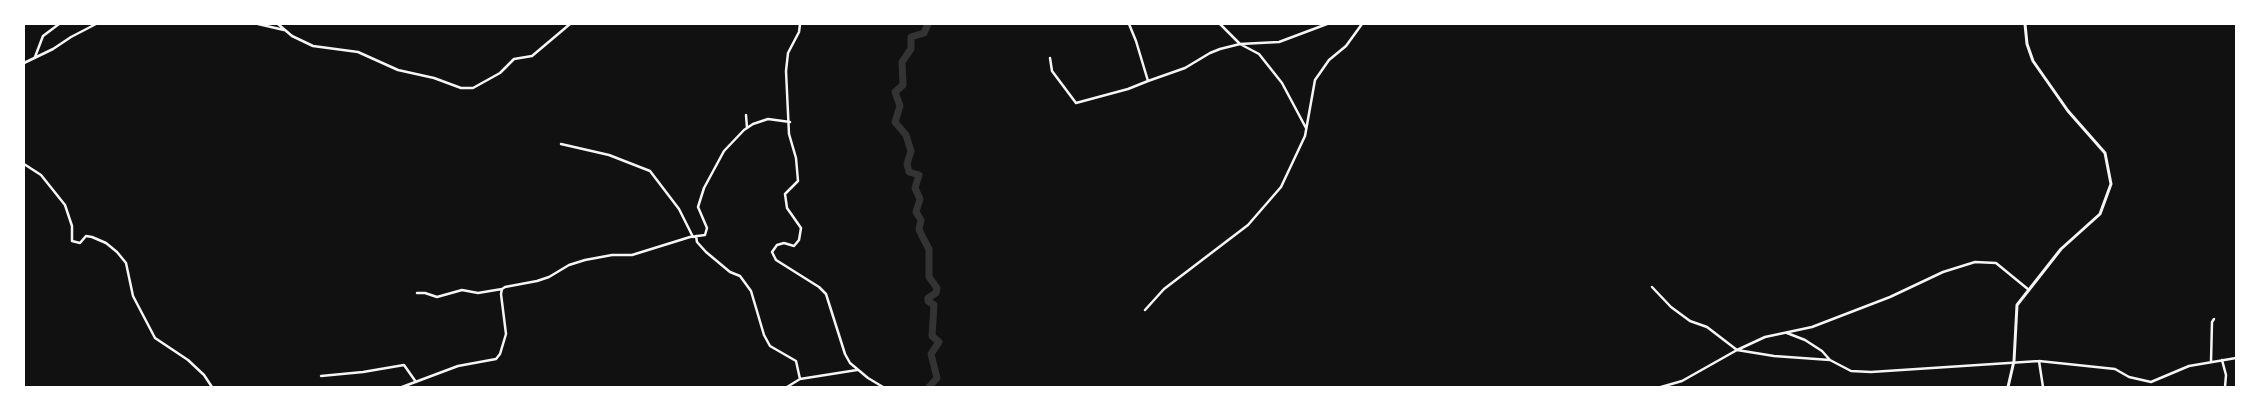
<!DOCTYPE html>
<style>
body{margin:0}
#map{position:relative;width:2260px;height:411px;overflow:hidden;background:#111;font-family:"Asap Condensed",sans-serif}
canvas{display:block}
.frame{position:absolute;inset:0;border:25px solid #fff;pointer-events:none}
</style>
<div id="map">
<canvas width="2260" height="411"></canvas>
<div class="frame"></div>
</div>
<script>
const g = document.querySelector('canvas').getContext('2d');
g.lineJoin = 'round';
const shape = rows => new Path2D(rows.map(r => 'M' + r).join(''));
function strokePath(path, color, width, dash) { g.strokeStyle = color; g.lineWidth = width; g.lineCap = dash ? 'butt' : 'round'; g.setLineDash(dash || []); g.stroke(path); }
const river = shape([
 [928,24,924,33,911,37,911,49,902,62,903,85,895,92,900,106,895,122,906,135,911,151,907,164,909,172,919,175,915,188,920,199,916,212,921,220,919,229,922,236,929,249,929,277,937,288,936,293,928,298,928,301,934,305,932,336,939,342,931,354,937,378,929,387]
]);
const minor = shape([
 [258,24,284,30],
 [278,24,292,36,313,46,358,52,398,70,434,78,461,88,473,88,500,73,514,59,532,56,570,24],
 [800,24,799,32,788,53,786,71,789,134,796,158,798,181,785,194,787,208,801,228,799,240,794,246,784,243,777,245,772,252,776,260,819,287,826,294,845,354,850,363,868,378,883,387],
 [1220,24,1240,44,1259,54,1282,83,1306,128],
 [35,57,43,36,59,24],
 [1050,58,1052,71,1076,103,1128,89,1148,81,1136,41,1129,24],
 [24,63,53,49,71,37,96,24],
 [1148,81,1185,68,1210,53,1220,49,1240,44,1279,42,1327,24],
 [746,115,747,128],
 [561,144,609,155,650,171,679,209,693,237],
 [24,164,41,175,65,205,72,226,72,241,80,243,86,236,92,237,106,243,117,252,126,263,133,296,155,338,188,360,204,375,212,387],
 [696,236,697,242,706,252,730,272,740,276,751,291,764,335,770,346,796,361,800,379],
 [1652,287,1671,307,1690,321,1707,327,1737,350,1765,337,1812,327,1890,297,1943,272,1975,262,1996,263,2029,290],
 [417,293,425,293,437,297,462,290,478,293,502,289],
 [1145,310,1164,289,1248,225,1281,187,1305,136,1315,80,1329,60,1346,46,1362,24],
 [1787,333,1805,340,1822,351,1830,360],
 [2222,360,2226,375,2225,387],
 [2039,361,2043,387],
 [2211,362,2212,322,2214,319],
 [321,376,363,372,404,365,416,382],
 [402,387,458,366,496,359,500,354,506,334,501,294,502,289,505,287,537,281,549,277,569,265,585,260,612,255,632,255,690,237,705,235,707,228,698,207,704,188,724,151,744,130,753,124,768,119,790,122],
 [787,387,800,379,857,370],
 [1661,387,1682,381,1737,350,1774,356,1830,360,1851,371,1871,372,2039,361,2115,369,2129,377,2151,382,2189,366,2236,358]
]);
const tertiary = shape([
 [2008,387,2014,361,2017,305,2061,249,2100,214,2111,184,2105,153,2068,111,2033,61,2027,44,2025,24]
]);
strokePath(river, '#333', 7);
strokePath(minor, '#f5f5f5', 2.5);
strokePath(tertiary, '#f5f5f5', 3);
</script>
